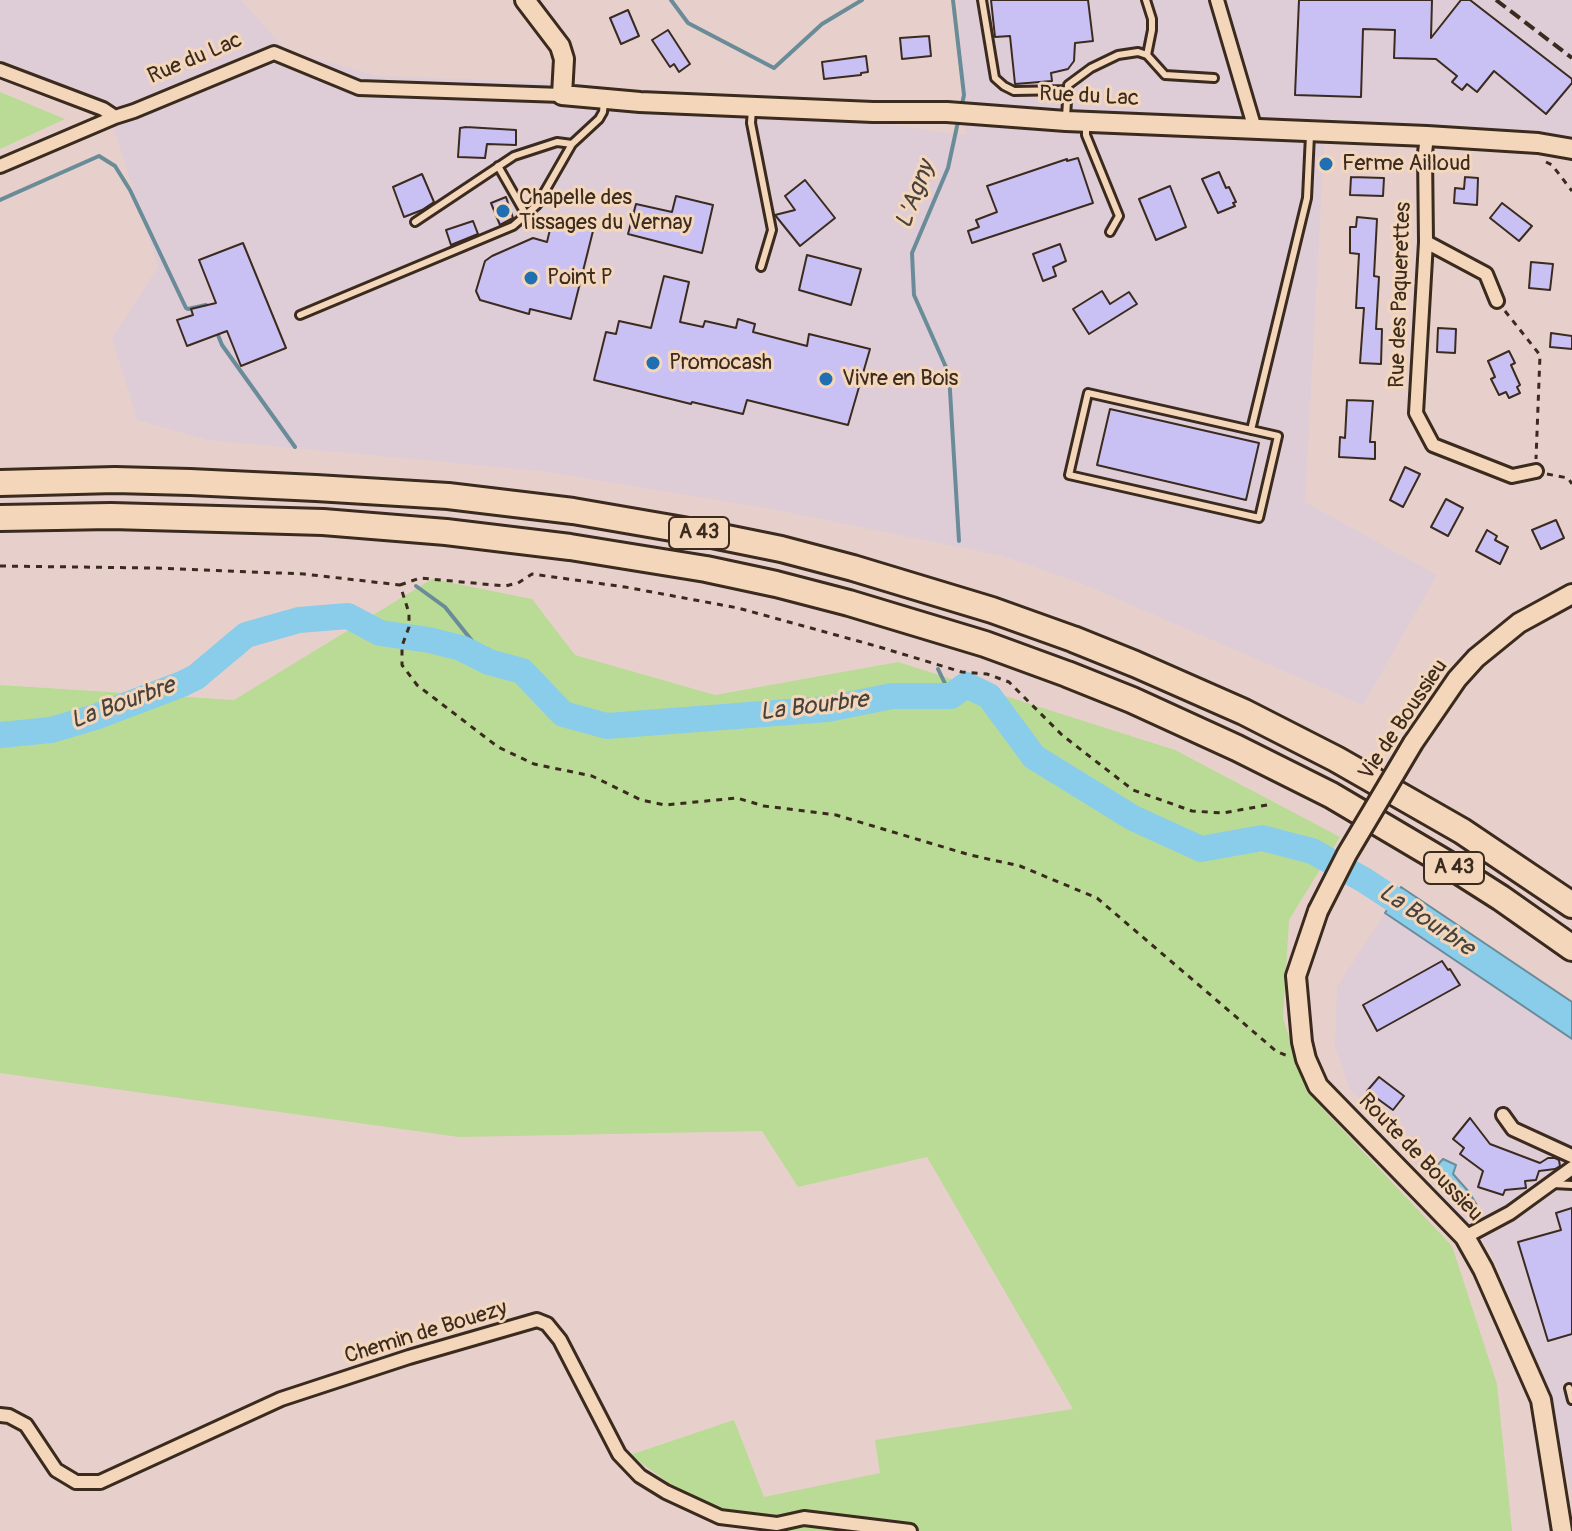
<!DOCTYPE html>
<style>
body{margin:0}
canvas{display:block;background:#e7d0cb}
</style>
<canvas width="1572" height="1531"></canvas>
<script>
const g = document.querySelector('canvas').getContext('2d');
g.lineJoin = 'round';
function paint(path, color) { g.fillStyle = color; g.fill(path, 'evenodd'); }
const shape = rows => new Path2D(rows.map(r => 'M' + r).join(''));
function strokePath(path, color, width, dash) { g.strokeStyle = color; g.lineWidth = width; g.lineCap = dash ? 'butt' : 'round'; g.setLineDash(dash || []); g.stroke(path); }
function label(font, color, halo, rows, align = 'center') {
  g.font = font + ' Pangolin,sans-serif'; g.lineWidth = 6; g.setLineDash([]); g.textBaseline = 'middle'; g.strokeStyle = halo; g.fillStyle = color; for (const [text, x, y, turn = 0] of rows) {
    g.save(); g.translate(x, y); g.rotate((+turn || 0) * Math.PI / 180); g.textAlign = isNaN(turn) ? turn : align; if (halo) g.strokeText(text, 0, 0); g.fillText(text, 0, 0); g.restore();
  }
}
const built = shape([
 [0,0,241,0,287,51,379,76,571,83,966,135,958,0,1572,0,1572,136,1327,120,1324,146,1305,502,1437,575,1363,705,1078,582,1003,556,761,507,541,471,207,440,137,420,112,338,158,267,105,100,0,60],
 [1385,913,1572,1039,1572,1494,1543,1374,1490,1250,1349,1087,1335,1045,1337,987]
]);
const green = shape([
 [0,92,65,119,0,149],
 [432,579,532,599,575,655,715,695,898,662,1175,750,1340,837,1289,920,1283,1018,1307,1092,1452,1246,1497,1384,1512,1531,765,1531,769,1527,690,1498,630,1455,734,1420,764,1497,880,1473,875,1440,1073,1409,927,1157,798,1187,762,1131,459,1137,0,1073,0,685,234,700]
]);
const water = shape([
 [1401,887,1572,1002,1572,1039,1385,913,1401,887],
 [1443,1159,1456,1165,1453,1174,1469,1192,1478,1207,1469,1205,1468,1201,1461,1193,1434,1169,1443,1159]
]);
const stream = shape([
 [671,0,688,23,774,68,822,24,862,0],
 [953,0,964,95,961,109],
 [0,200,99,156,115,166,130,190,186,308,188,309,206,305,207,307],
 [216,330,222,345,295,447],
 [959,541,949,374,914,295,912,253,948,168,959,117],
 [416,586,445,607,489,662],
 [938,669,951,696]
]);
const river = shape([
 [0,735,51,730,95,717,182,684,196,677,246,635,299,620,348,616,380,633,429,640,461,648,489,662,522,671,563,714,607,726,828,709,892,696,951,696,966,685,989,696,1034,757,1133,818,1201,849,1262,838,1312,851,1364,880,1422,918]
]);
const building = shape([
 [991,0,1088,0,1093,41,1075,43,1074,61,1068,69,1051,73,1052,81,1015,84,1010,36,995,37,991,0],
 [1299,0,1432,0,1431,38,1461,0,1470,0,1572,79,1572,83,1546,114,1494,71,1477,92,1467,84,1462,90,1452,82,1457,76,1436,59,1394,58,1395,30,1363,29,1361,97,1295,95,1299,0],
 [628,10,639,36,621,44,610,18,628,10],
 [668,30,690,64,679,72,674,64,670,67,652,40,668,30],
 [929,36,931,56,902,59,900,38,929,36],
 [866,56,868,72,861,73,861,75,824,79,822,62,866,56],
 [466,127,516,130,516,145,487,144,485,158,458,157,460,128,466,127],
 [1078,158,1093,203,972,243,968,231,979,227,976,220,997,212,987,186,1067,159,1067,161,1078,158],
 [1219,172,1226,188,1229,187,1236,202,1233,203,1235,206,1218,213,1202,179,1219,172],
 [422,174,434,202,422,210,404,217,393,187,422,174],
 [1351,177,1384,178,1383,196,1350,195,1351,177],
 [1465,177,1478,178,1477,205,1454,203,1455,188,1464,189,1465,177],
 [805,180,835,218,800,246,775,215,795,210,785,196,805,180],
 [1170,186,1186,227,1156,240,1139,199,1170,186],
 [676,196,713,205,702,253,628,234,636,204,672,212,676,196],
 [506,197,513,218,500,225,491,203,506,197],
 [1502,203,1532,226,1519,241,1490,218,1502,203],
 [553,217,594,227,571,319,530,309,529,314,480,300,476,291,485,261,492,256,533,238,547,242,553,217],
 [1357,217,1377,219,1374,276,1379,277,1376,329,1382,329,1381,364,1360,363,1364,308,1356,308,1359,254,1350,253,1350,227,1356,227,1357,217],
 [473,221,478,234,451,245,446,230,473,221],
 [243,243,286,348,241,366,227,331,187,346,177,320,193,315,191,309,216,303,199,260,243,243],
 [1060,244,1066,261,1053,267,1056,276,1043,281,1033,254,1060,244],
 [807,255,861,269,851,305,799,290,807,255],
 [1531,262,1553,264,1550,290,1529,288,1531,262],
 [664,276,689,282,680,322,703,327,705,321,736,328,738,319,755,324,753,332,807,346,809,334,870,349,848,425,747,400,743,414,692,402,691,404,594,380,606,332,616,334,619,321,651,328,664,276],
 [1102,291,1110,304,1129,292,1137,304,1089,334,1073,309,1102,291],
 [1438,328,1456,329,1455,353,1437,352,1438,328],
 [1551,333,1572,336,1572,349,1550,347,1551,333],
 [1509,351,1515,363,1511,365,1520,385,1517,387,1520,393,1509,398,1506,392,1499,395,1491,379,1495,377,1488,361,1509,351],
 [1347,400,1373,401,1370,442,1375,442,1375,459,1339,457,1340,437,1345,438,1347,400],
 [1110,409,1259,443,1246,500,1097,465,1110,409],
 [1405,467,1420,474,1403,507,1390,500,1405,467],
 [1446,499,1463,508,1448,536,1431,527,1446,499],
 [1556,520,1564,538,1541,549,1532,530,1556,520],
 [1487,530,1497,536,1495,540,1508,547,1500,564,1476,551,1487,530],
 [1442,961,1448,970,1450,969,1460,985,1377,1031,1363,1005,1442,961],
 [1379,1077,1404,1096,1393,1110,1367,1091,1379,1077],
 [1470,1118,1490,1144,1540,1163,1548,1158,1555,1158,1559,1160,1560,1166,1555,1169,1539,1171,1536,1180,1525,1181,1526,1188,1505,1190,1503,1195,1478,1187,1483,1171,1460,1154,1464,1148,1453,1139,1470,1118],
 [1572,1208,1572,1334,1548,1341,1518,1242,1561,1230,1556,1213,1572,1208]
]);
const path = shape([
 [1546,162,1552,165,1572,191],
 [1505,311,1540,355,1536,459],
 [1547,474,1568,478,1572,484],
 [0,566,153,568,304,574,400,585,409,613,409,627,402,646,402,665,417,685,498,747,534,764,592,776,641,800,665,805,737,798,764,806,836,815,970,855,1020,866,1097,898,1276,1051,1290,1057],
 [400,585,420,578,505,586,518,583,532,574,625,587,738,608,876,646,962,672,987,674,1009,682,1062,735,1133,790,1192,811,1223,813,1267,805]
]);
const lane = shape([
 [982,0,995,78,1004,86,1014,91,1067,90],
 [1146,0,1152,19,1152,30,1147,55],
 [752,109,751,123,772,230,761,267],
 [1066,117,1068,85,1091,68,1118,55,1138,52,1147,55,1165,75,1214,78],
 [1086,125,1086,135,1119,216,1110,232],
 [498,166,526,215],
 [415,222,514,156,557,142,572,144],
 [300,315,513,226,537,205,572,144,599,119,603,112,604,102],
 [1088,393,1278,436,1259,518,1069,475,1088,393],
 [1251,430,1307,198,1310,135],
 [1553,1184,1572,1185],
 [1569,1388,1572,1400]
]);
const street = shape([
 [1217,0,1255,129],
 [0,70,103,109,115,117,134,111,274,53,359,88,562,95],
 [1427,136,1425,153,1426,242,1416,413,1433,445,1512,476,1536,471],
 [0,166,115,117],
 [1426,242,1486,274,1497,301],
 [1503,1115,1513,1129,1572,1156],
 [1465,1237,1510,1213,1572,1168],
 [0,1415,9,1416,26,1425,56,1470,76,1482,100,1482,281,1399,409,1357,537,1320,547,1324,560,1340,619,1454,640,1476,666,1492,720,1517,777,1524,804,1518,910,1531]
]);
const secondary = shape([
 [525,0,560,46,564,59,562,95,640,102,873,112,947,112,1066,121,1427,136,1538,143,1572,149],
 [1413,743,1457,679,1476,658,1519,623,1572,594],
 [1318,911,1296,976,1302,1042,1306,1059,1318,1086,1465,1237,1483,1269,1541,1400,1562,1531]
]);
const highway = shape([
 [0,483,115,480,190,482,316,488,448,496,573,511,712,535,781,549,853,568,992,610,1073,639,1135,664,1244,712,1336,759,1462,831,1572,905],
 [0,518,111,516,184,518,323,522,446,532,570,547,706,569,776,584,849,603,985,644,1067,674,1132,700,1237,748,1331,795,1446,863,1501,898,1572,948]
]);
const rail = shape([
 [1496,0,1572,58]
]);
const secondaryBridge = shape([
 [1318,911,1347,854,1413,743]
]);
const markers = [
 [1326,164,8,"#1f6fb2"],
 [503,211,8,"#1f6fb2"],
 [531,278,8,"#1f6fb2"],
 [653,363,8,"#1f6fb2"],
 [826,379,8,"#1f6fb2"]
];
const shields = [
 [699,533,60],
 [1454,868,60]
];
const shieldNames = [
 ["A 43",699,533],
 ["A 43",1454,868]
];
const streetNames = [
 ["Rue du Lac",195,59,-23],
 ["Rue du Lac",1089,97,3],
 ["Rue des Paquerettes",1401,295,-88],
 ["Vie de Boussieu",1404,720,-56],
 ["Route de Boussieu",1420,1158,46],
 ["Chemin de Bouezy",426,1333,-17]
];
const poiNames = [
 ["Ferme Ailloud",1342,164],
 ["Chapelle des",519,198],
 ["Tissages du Vernay",519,223],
 ["Point P",547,278],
 ["Promocash",669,363],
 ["Vivre en Bois",842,379]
];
const waterNames = [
 ["L'Agny",916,195,-69],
 ["La Bourbre",123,704,-20],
 ["La Bourbre",814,707,-7],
 ["La Bourbre",1426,921,34]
];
paint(built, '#deccd7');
paint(green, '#b9db95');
paint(water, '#8acdeb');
strokePath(water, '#6a8c99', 2);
strokePath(stream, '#6a8c99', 4);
strokePath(river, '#8acdeb', 26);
paint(building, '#c9c1f3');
strokePath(building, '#3b2a1e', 2);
strokePath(lane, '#3b2a1e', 12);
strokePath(street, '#3b2a1e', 18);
strokePath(secondary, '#3b2a1e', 24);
strokePath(highway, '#3b2a1e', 30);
strokePath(path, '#3b2a1e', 3, [6, 6]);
strokePath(lane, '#f4d7ba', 6);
strokePath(street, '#f4d7ba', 12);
strokePath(secondary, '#f4d7ba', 18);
strokePath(highway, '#f4d7ba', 24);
strokePath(rail, '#3b2a1e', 4, [12, 6]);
strokePath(secondaryBridge, '#3b2a1e', 24, []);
strokePath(secondaryBridge, '#f4d7ba', 18);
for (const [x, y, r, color] of markers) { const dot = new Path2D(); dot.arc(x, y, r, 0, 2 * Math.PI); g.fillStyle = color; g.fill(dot); strokePath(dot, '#f4d7ba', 3); }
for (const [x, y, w] of shields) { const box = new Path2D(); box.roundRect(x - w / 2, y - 16, w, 32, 6); g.fillStyle = '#f4d7ba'; g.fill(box); strokePath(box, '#3b2a1e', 2); }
label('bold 20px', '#3b2a1e', null, shieldNames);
label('22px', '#3b2a1e', '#f4d7ba', streetNames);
label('22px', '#3b2a1e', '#f4d7ba', poiNames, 'left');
label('italic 24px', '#47423d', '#f4d7ba', waterNames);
</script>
